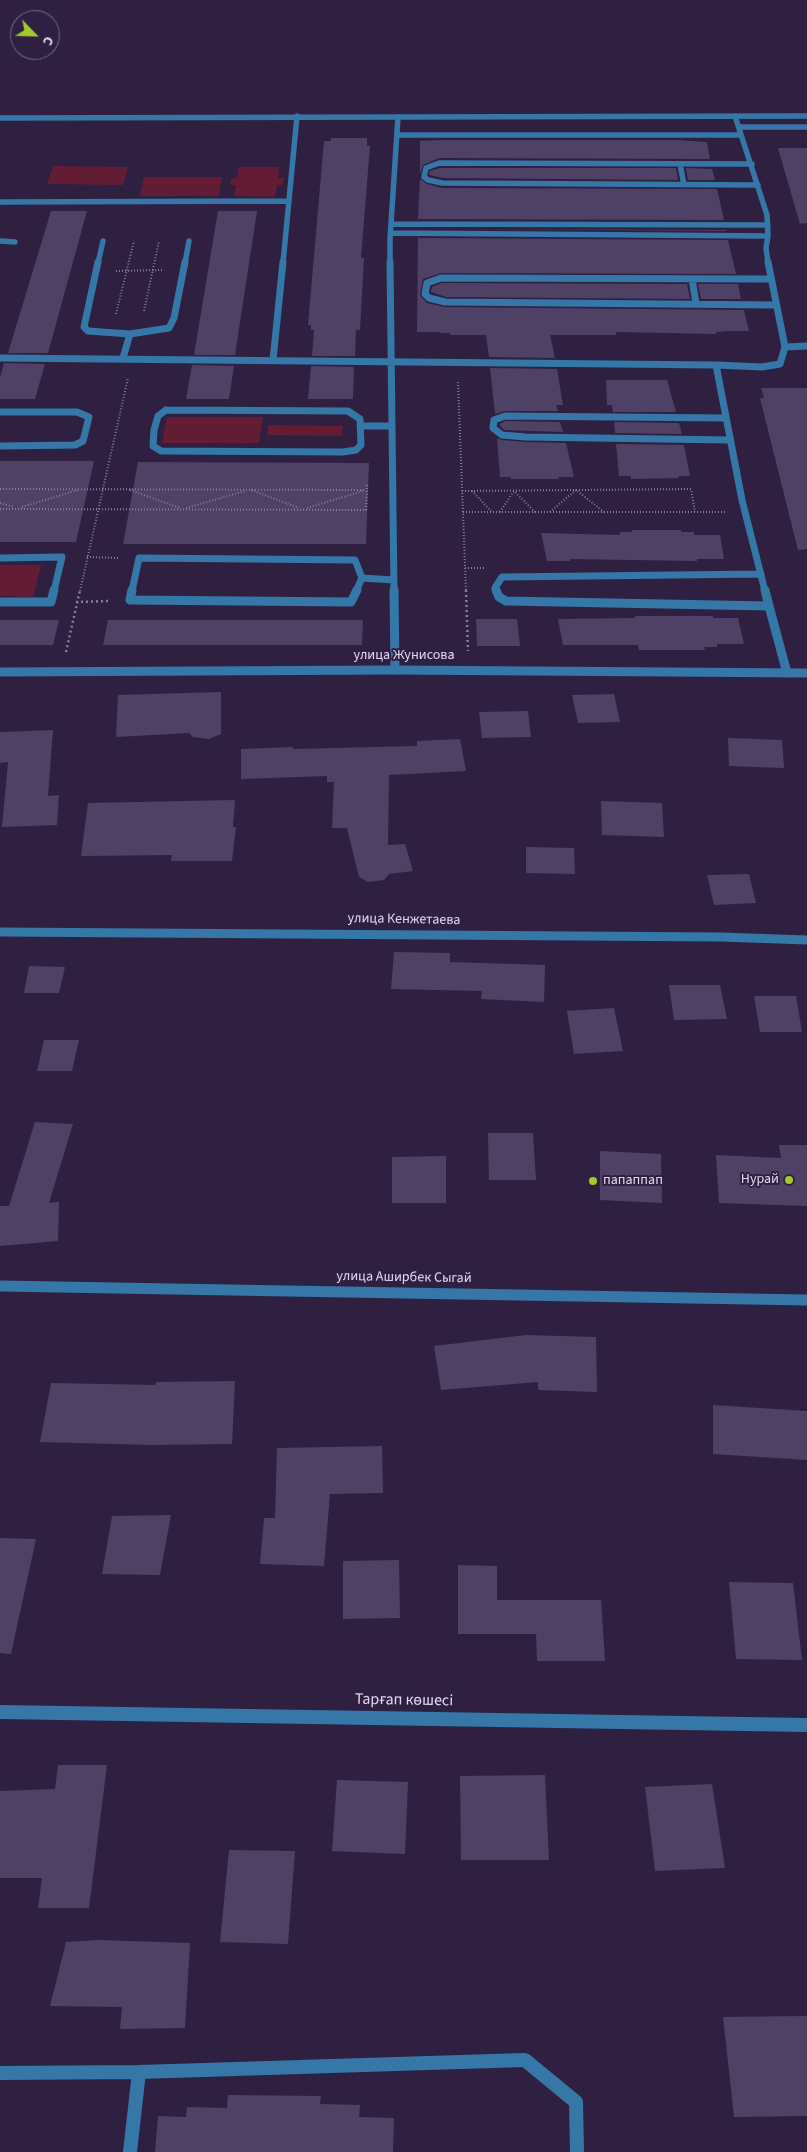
<!DOCTYPE html>
<meta charset="utf-8">
<style>
body{margin:0}
#map{position:relative;width:807px;height:2152px;overflow:hidden;background:#2f2042;font-family:"Source Sans 3",sans-serif}
canvas{display:block}
.north{position:absolute;left:10px;top:10px;width:50px;height:50px;box-sizing:border-box;background:#2f2042;border:1px solid #766a88;border-radius:50%;rotate:114deg;font-size:14px;font-weight:700;line-height:20px;text-align:center;color:#e1d9f0}
.north::after{content:'';display:block;margin:auto;width:18px;height:22px;background:#a2c928;clip-path:polygon(50% 0,100% 100%,50% 72%,0 100%)}
</style>
<div id="map">
<canvas width="807" height="2152"></canvas>
<div class="north">С</div>
</div>
<script>
const g = document.querySelector('canvas').getContext('2d');
g.lineJoin = 'round';
function paint(path, color) { g.fillStyle = color; g.fill(path, 'evenodd'); }
const shape = rows => new Path2D(rows.map(r => 'M' + r).join(''));
function strokePath(path, color, width, dash) { g.strokeStyle = color; g.lineWidth = width; g.lineCap = dash ? 'butt' : 'round'; g.setLineDash(dash || []); g.stroke(path); }
function label(font, color, halo, rows, align = 'center') {
  g.font = font + ' "Source Sans 3",sans-serif'; g.lineWidth = 4; g.setLineDash([]); g.textBaseline = 'middle'; g.strokeStyle = halo; g.fillStyle = color; for (const [text, x, y, turn = 0] of rows) {
    g.save(); g.translate(x, y); g.rotate((+turn || 0) * Math.PI / 180); g.textAlign = isNaN(turn) ? turn : align; if (halo) g.strokeText(text, 0, 0); g.fillText(text, 0, 0); g.restore();
  }
}
const green = shape([
 [53,166,128,167,123,185,47,184],
 [239,167,279,167,278,178,284,178,283,185,277,185,275,197,234,196,236,185,230,185,231,179,237,178],
 [144,177,222,177,219,196,140,196],
 [167,417,263,417,259,443,162,443],
 [268,425,343,426,342,436,267,435],
 [0,565,41,565,33,597,0,596]
]);
const building = shape([
 [331,138,367,138,367,146,370,146,361,258,364,258,360,330,356,330,355,356,312,356,314,330,311,330,311,325,308,325,324,141,331,141],
 [441,140,678,140,707,142,710,159,439,158,423,165,420,174,420,141],
 [778,148,807,148,807,223,800,224],
 [440,168,676,168,678,180,443,178,429,175,430,171],
 [686,168,712,169,715,180,688,180],
 [420,179,427,184,442,188,717,189,724,220,418,219],
 [51,211,87,211,48,353,8,353],
 [218,211,257,211,235,355,194,355],
 [462,229,726,230,726,231],
 [418,238,728,240,736,274,441,273,423,279,420,295,427,303,445,307,744,310,749,331,727,331,716,332,716,334,616,332,616,335,550,335,555,358,489,357,486,335,450,335,450,333,440,333,440,332,417,332],
 [442,283,687,284,690,299,446,297,431,292,432,287],
 [698,284,738,284,741,299,701,299],
 [4,363,45,364,35,399,0,399,0,378],
 [192,365,234,366,229,399,186,399],
 [311,366,354,367,353,399,308,399],
 [490,368,557,369,563,405,556,405,558,411,505,411,495,414],
 [606,380,667,380,676,412,613,412,612,405,607,405],
 [761,388,807,388,807,549,798,550,760,398,764,398],
 [506,421,560,422,563,432,504,430,499,424],
 [614,422,679,423,682,434,615,433],
 [497,438,502,440,526,442,566,443,574,477,558,477,559,479,511,479,511,477,500,477],
 [616,444,684,445,690,476,678,476,679,478,631,479,631,476,619,476],
 [0,461,94,461,76,542,0,542],
 [138,462,369,463,366,544,123,544],
 [632,530,681,530,681,532,694,532,694,535,720,535,724,559,697,559,697,561,570,559,570,561,547,561,541,533,620,535,620,532,632,532],
 [635,616,713,616,713,618,738,618,744,644,717,644,717,647,704,647,705,650,639,650,638,645,563,645,558,619,635,618],
 [476,619,517,619,520,646,477,646],
 [0,620,59,620,53,645,0,645],
 [108,620,363,620,362,645,103,645],
 [221,692,221,734,209,739,193,737,189,733,116,737,118,695],
 [614,694,620,722,578,723,572,695],
 [528,711,531,737,482,738,479,712],
 [53,730,48,796,59,795,57,825,2,827,8,762,0,763,0,732],
 [728,738,782,740,784,768,729,766],
 [460,739,466,771,389,775,388,845,405,844,413,871,389,874,384,880,368,882,359,877,347,828,332,828,334,782,327,782,327,776,241,779,241,749,293,747,293,749,417,746,417,741],
 [235,800,233,827,236,827,232,861,171,861,172,855,81,856,88,803],
 [601,801,662,803,664,837,602,835],
 [526,847,574,848,575,874,526,873],
 [749,874,756,903,714,905,707,875],
 [394,952,450,953,450,962,545,965,544,1002,481,999,482,991,391,989],
 [29,966,65,967,59,993,24,993],
 [669,985,720,985,727,1019,674,1020],
 [754,996,796,996,802,1032,760,1032],
 [614,1008,623,1051,574,1054,567,1011],
 [44,1040,79,1040,72,1071,37,1071],
 [35,1122,73,1124,49,1203,59,1202,58,1241,0,1246,0,1206,9,1206],
 [488,1133,533,1133,536,1180,489,1180],
 [779,1145,807,1145,807,1206,719,1203,716,1155,781,1158],
 [600,1151,661,1154,662,1203,600,1200],
 [446,1156,446,1203,392,1203,392,1157],
 [526,1335,596,1337,597,1392,538,1390,538,1382,441,1390,434,1346],
 [235,1381,232,1444,152,1445,40,1442,51,1383,155,1385,156,1382],
 [713,1405,807,1411,807,1460,713,1454],
 [382,1446,383,1493,330,1494,324,1566,260,1564,264,1518,275,1518,277,1448],
 [171,1515,160,1575,102,1574,112,1516],
 [0,1538,36,1539,11,1654,0,1653],
 [399,1560,400,1618,343,1619,343,1561],
 [458,1565,497,1566,497,1600,601,1600,605,1661,537,1661,536,1634,458,1634],
 [729,1582,793,1583,802,1660,736,1659],
 [58,1765,107,1765,89,1908,38,1908,42,1878,0,1878,0,1791,55,1789],
 [545,1775,549,1860,461,1860,460,1776],
 [337,1780,408,1782,405,1854,332,1851],
 [712,1784,725,1868,655,1871,645,1787],
 [229,1850,295,1851,288,1944,220,1942],
 [98,1940,190,1943,185,2028,120,2029,122,2007,50,2006,66,1942],
 [807,2016,807,2116,734,2117,723,2017],
 [228,2095,321,2096,320,2104,360,2105,359,2117,394,2118,393,2152,155,2152,158,2116,186,2117,187,2107,227,2108]
]);
const pathFar1 = shape([
 [116,271,163,270],
 [144,311,159,241],
 [116,314,134,241],
 [458,382,466,591],
 [0,489,366,490],
 [130,490,180,508],
 [251,490,299,508],
 [462,491,691,489,695,512],
 [472,491,492,512],
 [0,503,14,507],
 [22,507,78,490],
 [186,508,245,491],
 [307,508,363,491],
 [0,509,366,510,367,485],
 [463,512,725,512],
 [500,512,514,491,535,512],
 [550,512,576,490,604,512],
 [87,557,118,558],
 [465,568,484,568],
 [80,591,128,378]
]);
const path = shape([
 [466,590,468,651],
 [76,602,110,601],
 [66,652,80,590]
]);
const laneFar3 = shape([
 [735,116,767,215,768,236,766,248,768,263],
 [739,127,807,127],
 [397,135,741,135],
 [680,164,684,185],
 [752,164,439,163,426,168,424,177,428,180,442,183,758,185],
 [0,202,289,201],
 [391,224,768,225],
 [391,233,768,236],
 [0,241,15,242],
 [98,263,103,241],
 [185,263,189,241],
 [283,263,297,116],
 [390,263,390,239,398,117]
]);
const laneFar2 = shape([
 [98,262,84,327,88,331,130,334],
 [390,262,394,591],
 [768,262,785,347,807,346],
 [692,279,696,303],
 [770,279,441,278,427,283,425,294,429,298,445,302,775,305],
 [0,358,716,365,742,500,765,591],
 [123,358,130,334,169,328,174,318,185,262],
 [273,360,283,262],
 [716,365,762,367,780,364,785,347],
 [166,410,348,411,360,419,361,445,356,450,343,452,161,451,153,446,154,430,158,416,166,410],
 [0,412,77,412,89,417,83,441,75,445,0,446],
 [726,418,505,416,494,420,493,428,502,435,526,437,730,440],
 [362,426,392,426],
 [0,558,62,557,54,591],
 [362,578,394,580],
 [132,591,139,558,355,560,362,578],
 [356,591,362,578],
 [496,591,495,588,502,577,761,574]
]);
const laneFar1 = shape([
 [132,590,130,600,351,602,357,590],
 [394,590,395,670],
 [496,590,499,597,506,601,769,606,787,673],
 [765,590,769,606],
 [0,602,51,602,54,590]
]);
const lane = shape([
 [0,2073,139,2072,525,2060,576,2102,577,2152],
 [130,2152,139,2072]
]);
const streetFar3 = shape([
 [0,118,807,116]
]);
const streetFar2 = shape([
 [0,672,395,670,807,673],
 [0,932,721,937,807,940]
]);
const streetFar1 = shape([
 [0,1286,807,1300]
]);
const street = shape([
 [0,1712,807,1725]
]);
const markers = [
 [789,1180,5,"#a2c928"],
 [593,1181,5,"#a2c928"]
];
const streetNames = [
 ["улица Жунисова",404,656],
 ["улица Кенжетаева",404,920,1],
 ["улица Аширбек Сыгай",404,1278,1]
];
const poiNames = [
 ["Нурай",779,1180],
 ["папаппап",603,1181,"left"]
];
const nearStreetnames = [
 ["Тарғап көшесі",404,1701,1]
];
paint(green, '#621d35');
paint(building, '#4f4065');
strokePath(pathFar1, '#887c99', 2, [1, 2]);
strokePath(path, '#887c99', 2.5, [2, 3]);
strokePath(laneFar3, '#3577a7', 5.5);
strokePath(laneFar2, '#3577a7', 7);
strokePath(laneFar1, '#3577a7', 9);
strokePath(lane, '#3577a7', 14);
strokePath(streetFar3, '#3577a7', 5.5);
strokePath(streetFar2, '#3577a7', 9);
strokePath(streetFar1, '#3577a7', 11);
strokePath(street, '#3577a7', 14);
for (const [x, y, r, color] of markers) { const dot = new Path2D(); dot.arc(x, y, r, 0, 2 * Math.PI); g.fillStyle = color; g.fill(dot); strokePath(dot, '#2f2042', 2); }
label('14px', '#e1d9f0', '#2f2042', streetNames);
label('14px', '#e1d9f0', '#2f2042', poiNames, 'right');
label('16px', '#e1d9f0', '#2f2042', nearStreetnames);
</script>
